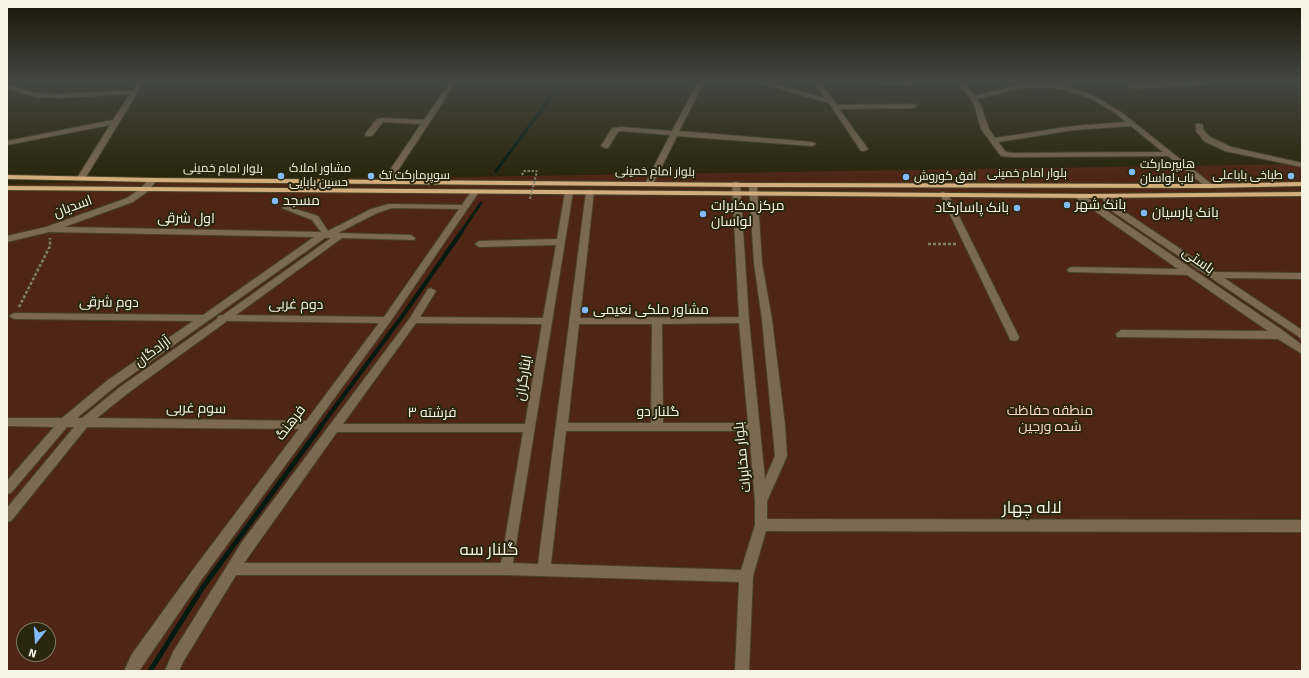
<!DOCTYPE html>
<meta charset="utf-8">
<style>
body{margin:0}
#map{position:relative;width:1309px;height:678px;overflow:hidden;background:#2a260d;font-family:Signika,sans-serif}
canvas{display:block}
.frame{position:absolute;inset:0;border:8px solid #f6f4e5;pointer-events:none}
.north{position:absolute;left:16px;top:622px;width:40px;height:40px;box-sizing:border-box;background:#2a260d;border:1px solid #7c7863;border-radius:50%;rotate:197deg;font-size:11px;font-weight:700;line-height:16px;text-align:center;color:#f6f4e5}
.north::after{content:'';display:block;margin:auto;width:14px;height:18px;background:#83bcfb;clip-path:polygon(50% 0,100% 100%,50% 72%,0 100%)}
</style>
<div id="map">
<canvas width="1309" height="678"></canvas>
<div class="frame"></div>
<div class="north">N</div>
</div>
<script>
const g = document.querySelector('canvas').getContext('2d');
g.lineJoin = 'round';
function paint(path, color) { g.fillStyle = color; g.fill(path, 'evenodd'); }
const shape = rows => new Path2D(rows.map(r => 'M' + r).join(''));
function strokePath(path, color, width, dash) { g.strokeStyle = color; g.lineWidth = width; g.lineCap = dash ? 'butt' : 'round'; g.setLineDash(dash || []); g.stroke(path); }
function label(font, color, halo, rows, align = 'center') {
  g.font = font + ' Signika,Cairo,sans-serif'; g.lineWidth = 4; g.setLineDash([]); g.textBaseline = 'middle'; g.strokeStyle = halo; g.fillStyle = color; for (const [text, x, y, turn = 0] of rows) {
    g.save(); g.translate(x, y); g.rotate((+turn || 0) * Math.PI / 180); g.textAlign = isNaN(turn) ? turn : align; if (halo) g.strokeText(text, 0, 0); g.fillText(text, 0, 0); g.restore();
  }
}
const green = shape([
 [1302,164,1302,671,7,671,7,184],
 [24,630,48,630,48,654,24,654]
]);
const streamFar2 = shape([
 [496,171,562,82],
 [461,232,481,203]
]);
const streamFar1 = shape([
 [321,426,401,318,462,231]
]);
const stream = shape([
 [150,671,203,587,322,425]
]);
const pathFar1 = shape([
 [522,175,524,171,537,171]
]);
const path = shape([
 [928,244,958,244],
 [19,307,50,246,50,238]
]);
const minor = shape([
 [138,82,144,82,84,180,81,180,77,178,110,125,7,145,7,141,113,120,130,94,60,98,36,97,7,89,7,85,36,93,60,94,133,90,138,82],
 [450,82,456,82,389,184,383,184,382,182,421,124,383,122,372,136,366,136,365,134,376,120,382,118,424,120,450,82],
 [698,82,704,82,679,131,812,142,816,144,812,146,677,136,652,186,646,186,645,184,670,135,621,131,618,132,608,148,605,148,601,146,612,128,615,128,621,127,672,131,698,82],
 [755,82,766,82,825,98,814,82,820,82,837,105,914,104,917,106,914,108,839,109,868,149,864,151,861,151,829,103,755,82],
 [876,82,916,82,916,83,913,85,879,84,876,82],
 [958,82,964,82,974,96,1014,86,1036,83,1063,85,1092,95,1121,112,1214,186,1210,188,1207,188,1168,156,1013,157,1001,156,981,129,974,104,958,82],
 [1036,87,1062,89,1088,97,1117,114,1126,122,1074,126,995,138,989,129,980,104,977,99,1014,90,1036,87],
 [1131,126,1163,152,1013,153,1006,152,998,142,1074,130,1131,126],
 [1180,82,1216,82,1213,84,1132,89,1129,87,1132,85,1180,82],
 [1288,82,1302,82,1302,85,1291,84,1288,82],
 [1196,124,1202,124,1204,131,1210,137,1231,147,1302,163,1302,167,1225,151,1204,141,1196,131,1196,124],
 [150,178,156,178,157,180,147,192,133,202,64,227,321,232,312,220,282,208,286,206,318,216,328,231,371,209,389,204,462,205,472,190,478,190,479,192,390,322,202,579,139,671,124,671,132,654,192,571,299,429,87,427,11,521,7,522,7,508,74,427,67,427,11,493,7,494,7,481,54,427,7,426,7,418,62,418,108,380,193,321,14,319,9,316,14,313,203,315,314,237,49,232,7,242,7,236,46,227,127,198,141,188,150,178],
 [392,208,459,209,384,317,236,315,342,238,414,240,415,238,411,235,338,233,377,213,392,208],
 [325,238,331,238,223,315,218,316,217,319,120,387,82,418,77,418,116,386,325,238],
 [227,321,379,323,306,421,97,418,128,393,227,321],
 [733,182,739,182,740,184,749,320,765,479,775,456,762,320,754,263,749,185,753,183,757,185,762,263,772,320,785,425,787,456,767,501,767,519,1302,520,1302,532,766,531,753,576,749,671,735,671,739,582,506,575,236,575,183,662,179,671,165,671,173,652,242,542,410,318,428,289,431,288,436,291,420,317,543,318,556,245,479,247,475,244,479,241,557,239,565,192,569,190,573,192,513,563,538,564,586,192,590,190,594,192,580,318,739,317,732,184,733,182],
 [416,323,542,324,525,424,343,424,416,323],
 [739,323,748,423,663,423,662,324,739,323],
 [579,324,652,324,651,423,568,423,579,324],
 [566,431,749,431,755,501,755,525,741,570,551,564,566,431],
 [337,432,523,432,501,563,244,563,337,432],
 [941,192,944,192,948,194,1019,337,1018,340,1014,341,1010,340,1009,337,940,194,941,192],
 [1076,194,1082,194,1285,332,1302,345,1302,354,1278,339,1117,337,1116,334,1121,330,1268,331,1187,275,1069,272,1067,270,1069,268,1072,267,1178,269,1076,198,1076,194],
 [1101,194,1107,194,1119,208,1215,272,1302,273,1302,279,1224,278,1302,330,1302,339,1113,212,1100,196,1101,194]
]);
const major = shape([
 [7,175,153,178,753,183,1210,184,1302,182,1302,186,1210,188,753,187,153,182,7,179,7,175],
 [7,186,1090,194,1302,192,1302,196,1090,198,7,190,7,186]
]);
const pathBridge = shape([
 [530,199,537,171]
]);
const markers = [
 [1132,172,4,"#83bcfb"],
 [281,176,4,"#83bcfb"],
 [371,176,4,"#83bcfb"],
 [1291,176,4,"#83bcfb"],
 [906,177,4,"#83bcfb"],
 [275,201,4,"#83bcfb"],
 [1067,205,4,"#83bcfb"],
 [1017,208,4,"#83bcfb"],
 [1144,213,4,"#83bcfb"],
 [703,214,4,"#83bcfb"],
 [585,310,4,"#83bcfb"]
];
const farPoinames = [
 ["هایپرمارکت",1140,165],
 ["ناب لواسان",1140,179],
 ["مشاور املاک",289,169],
 ["حسین بابایی",289,183],
 ["سوپرمارکت تک",379,176],
 ["طباخی باباعلی",1283,176,"right"],
 ["افق کوروش",914,177]
];
const farStreetnames = [
 ["بلوار امام خمینی",223,169,1],
 ["بلوار امام خمینی",655,172,1],
 ["بلوار امام خمینی",1027,174]
];
const poiNames = [
 ["مسجد",283,201],
 ["بانک شهر",1075,205],
 ["مرکز مخابرات",711,206],
 ["لواسان",711,222],
 ["بانک پاسارگاد",1009,208,"right"],
 ["بانک پارسیان",1152,213],
 ["مشاور ملکی نعیمی",593,310]
];
const streetNames = [
 ["اسدیان",73,207,-20],
 ["اول شرقی",186,219,1],
 ["باستی",1198,261,35],
 ["دوم شرقی",109,303,1],
 ["دوم غربی",296,305,1],
 ["آزادگان",153,352,-36],
 ["ایثارگران",524,378,-81],
 ["سوم غربی",196,409,1],
 ["گلنار دو",658,412],
 ["فرشته ۳",432,413],
 ["فرهنگ",291,423,-53],
 ["بلوار مخابرات",743,457,-96]
];
const parkNames = [
 ["منطقه حفاظت",1050,411],
 ["شده ورجین",1050,427]
];
const nearStreetnames = [
 ["لاله چهار",1032,509],
 ["گلنار سه",489,551]
];
paint(green, '#4f2616');
strokePath(streamFar2, '#031a10', 3);
strokePath(streamFar1, '#031a10', 4);
strokePath(stream, '#031a10', 5);
strokePath(minor, '#47432b', 2);
strokePath(major, '#47432b', 2);
strokePath(pathFar1, '#817e6a', 2, [2.5, 1.5]);
strokePath(path, '#817e6a', 2.5, [3, 2]);
paint(minor, '#7c6952');
paint(major, '#d4ad7d');
strokePath(pathBridge, '#817e6a', 2, [2.5, 1.5]);
const sky = g.createLinearGradient(0, 0, 0, 177);
sky.addColorStop(0, '#171507');
sky.addColorStop(0.46, '#444740');
sky.addColorStop(1, '#44474000');
g.fillStyle = sky;
g.fillRect(0, 0, 1309, 177);
for (const [x, y, r, color] of markers) { const dot = new Path2D(); dot.arc(x, y, r, 0, 2 * Math.PI); g.fillStyle = color; g.fill(dot); strokePath(dot, '#2a260d', 1.5); }
label('12px', '#f6f4e5', '#2a260d', farPoinames, 'left');
label('12px', '#f6f4e5', '#2a260d', farStreetnames);
label('14px', '#f6f4e5', '#2a260d', poiNames, 'left');
label('14px', '#f6f4e5', '#2a260d', streetNames);
label('14px', '#fcd5c6', '#2a260d', parkNames);
label('17px', '#f6f4e5', '#2a260d', nearStreetnames);
</script>
